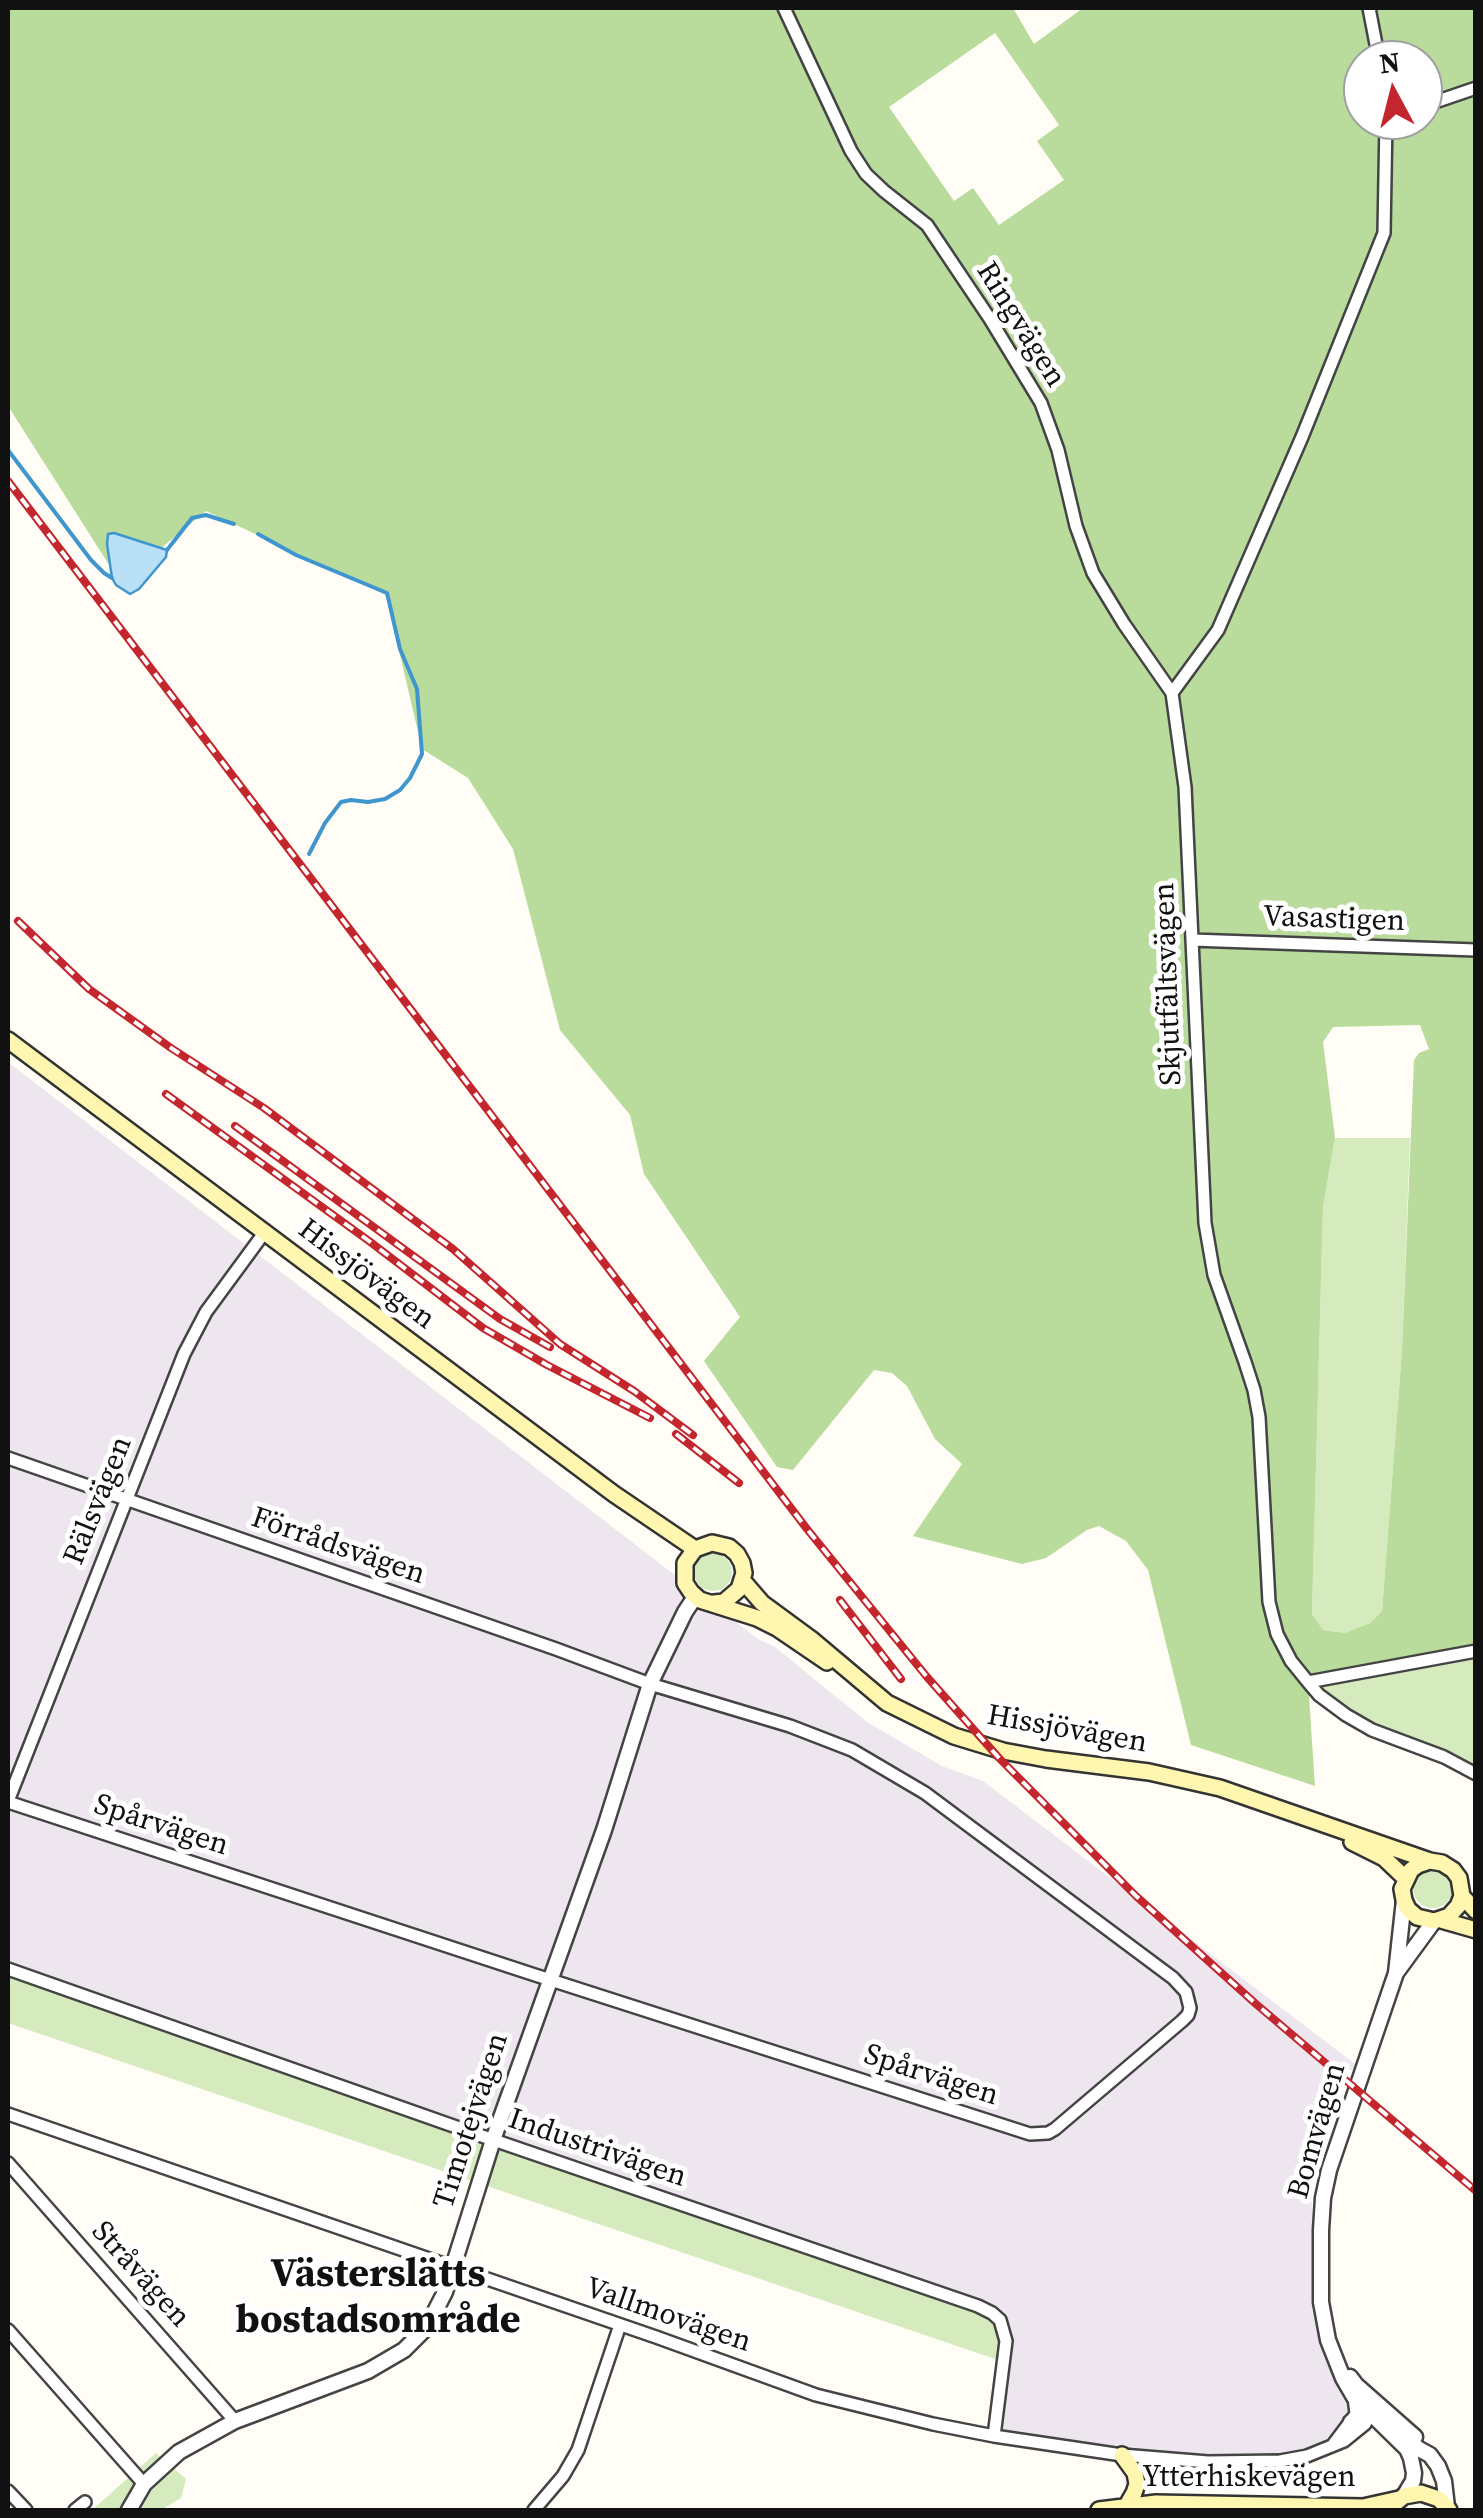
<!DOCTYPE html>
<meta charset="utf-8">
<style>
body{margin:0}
#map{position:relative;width:1483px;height:2518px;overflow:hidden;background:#fffdf5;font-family:"Source Serif 4",serif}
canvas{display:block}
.frame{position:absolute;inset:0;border:10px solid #111;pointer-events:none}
.north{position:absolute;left:1343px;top:40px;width:100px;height:100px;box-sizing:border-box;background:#fff;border:2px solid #a0a0a0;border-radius:50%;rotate:353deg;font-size:28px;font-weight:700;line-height:40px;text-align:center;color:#111}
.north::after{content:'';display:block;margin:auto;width:35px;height:45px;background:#c4262e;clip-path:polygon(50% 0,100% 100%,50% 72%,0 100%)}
</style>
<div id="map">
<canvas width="1483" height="2518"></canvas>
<div class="frame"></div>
<div class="north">N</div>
</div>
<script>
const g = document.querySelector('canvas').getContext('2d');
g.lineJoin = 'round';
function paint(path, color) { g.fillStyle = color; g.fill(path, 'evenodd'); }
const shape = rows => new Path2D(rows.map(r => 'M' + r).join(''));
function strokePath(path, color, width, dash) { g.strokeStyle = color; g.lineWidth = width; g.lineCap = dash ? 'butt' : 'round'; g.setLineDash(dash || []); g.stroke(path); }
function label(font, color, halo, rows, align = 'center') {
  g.font = font + ' "Source Serif 4",serif'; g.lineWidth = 10; g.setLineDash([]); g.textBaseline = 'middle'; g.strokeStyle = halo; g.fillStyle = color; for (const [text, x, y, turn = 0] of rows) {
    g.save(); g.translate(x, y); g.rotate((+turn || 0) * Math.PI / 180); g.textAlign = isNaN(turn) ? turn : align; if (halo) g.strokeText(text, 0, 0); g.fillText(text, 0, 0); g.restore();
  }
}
const industrial = shape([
 [8,1062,758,1639,775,1647,867,1722,942,1766,983,1781,1363,2070,1349,2070,1320,2139,1310,2187,1321,2302,1356,2404,1321,2452,1208,2462,994,2436,1004,2362,8,1975]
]);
const green = shape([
 [1335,1138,1410,1138,1402,1350,1382,1611,1370,1623,1345,1633,1323,1630,1312,1614,1323,1207],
 '694 1572a19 19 0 1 1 38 0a19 19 0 1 1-38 0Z',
 [1475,1651,1475,1774,1372,1730,1308,1682],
 '1413 1888a20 20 0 1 1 40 0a20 20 0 1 1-40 0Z',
 [8,1969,978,2306,1000,2320,1004,2362,8,2023],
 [156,2453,186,2479,181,2498,161,2510,92,2510]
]);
const forest = shape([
 [8,8,1013,8,1034,44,1083,8,1475,8,1475,1651,1308,1682,1315,1786,1191,1745,1148,1570,1126,1541,1099,1526,1087,1530,1046,1558,1022,1564,913,1536,962,1464,935,1439,907,1386,892,1373,874,1370,793,1470,777,1467,704,1361,740,1317,644,1174,630,1115,560,1030,513,849,468,778,422,749,386,595,206,511,120,582,8,406],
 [995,33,1059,125,1037,141,1064,180,999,225,973,188,954,201,889,107],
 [1363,60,1423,60,1423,120,1363,120],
 [1420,1025,1429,1049,1419,1053,1414,1060,1402,1350,1382,1611,1370,1623,1345,1633,1323,1630,1312,1614,1323,1207,1335,1138,1323,1042,1333,1027]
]);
const water = shape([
 [114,533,167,550,166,557,139,589,130,594,116,585,112,578,107,544,108,534,114,533]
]);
const stream = shape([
 [8,450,91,560,104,573,112,578],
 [258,534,296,555,387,593,400,649,417,689,422,754,410,778,400,790,385,799,368,802,351,800,341,802,325,823,309,854],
 [167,550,192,518,206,515,234,524]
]);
const minor = shape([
 [784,8,851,151,866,174,884,191,927,225,990,319,1041,403,1058,450,1076,526,1093,573,1124,624,1172,693],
 [1369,8,1379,60],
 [1423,104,1438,101,1476,88],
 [1386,120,1384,233,1302,437,1218,630,1172,693,1185,787,1205,1223,1214,1275,1245,1362,1254,1390,1259,1417,1269,1602,1277,1634,1291,1661,1308,1682,1319,1695,1346,1715,1372,1730,1444,1757,1476,1774],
 [1192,940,1476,950],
 [8,1458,556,1649,650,1684,790,1726,852,1750,925,1793,1173,1978,1186,1992,1190,2008,1188,2015,1182,2021,1055,2129,1048,2133,1030,2134,532,1974,8,1802],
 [1308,1682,1476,1651],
 [8,1801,184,1354,206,1312,264,1233],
 [8,1969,479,2135,978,2306,992,2313,1000,2320,1006,2341,994,2436],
 [8,2114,656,2337,816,2395,933,2424,994,2436,1122,2455,1208,2462,1280,2461,1307,2456,1344,2441,1365,2424,1370,2414,1370,2406],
 [8,2163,235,2421],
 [8,2330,144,2484],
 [1332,2446,1356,2414,1354,2397],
 [8,2491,26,2510],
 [75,2510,85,2502],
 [534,2510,563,2476,578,2450,620,2325]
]);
const tertiary = shape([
 [1404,1900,1396,1973,1329,2170,1323,2198,1321,2230,1321,2302,1328,2340,1343,2378,1354,2397,1407,2449,1411,2458,1414,2473,1413,2481,1404,2496],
 [1396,1973,1434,1921],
 [1350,2377,1356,2385,1415,2437],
 [1351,2422,1368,2411,1376,2412],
 [1404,2436,1419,2449,1430,2455,1438,2466,1444,2481,1447,2507],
 [129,2510,144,2484,179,2452,235,2421,368,2371,404,2350,427,2327,445,2292,493,2140,604,1830,650,1684,685,1612,695,1597]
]);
const secondary = shape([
 [8,1040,614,1494,695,1549],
 [743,1581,762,1603,811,1639,887,1703,954,1736,1003,1751,1046,1759,1149,1772,1220,1788,1430,1861,1442,1863,1453,1870,1459,1878,1462,1896,1458,1906,1449,1916,1434,1921,1417,1917,1408,1909,1404,1900,1402,1889,1411,1870,1418,1865,1430,1861],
 [714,1603,724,1602,739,1589,744,1573,742,1563,737,1554,729,1547,712,1543,695,1549,685,1563,685,1583,691,1592,700,1600,757,1618,777,1628,827,1662],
 [1352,1842,1384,1858,1405,1878],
 [1462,1896,1476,1911],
 [1441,1920,1476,1930],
 [1122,2455,1135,2473,1137,2484,1134,2493,1126,2507],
 [1393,2505,1404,2496,1421,2493,1439,2499,1449,2510],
 [1099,2510,1156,2503,1363,2507,1399,2499]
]);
const rail = shape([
 [8,481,807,1529,927,1677,999,1758,1136,1896,1256,2004,1476,2191],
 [18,921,89,989,171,1048,264,1108,453,1249,560,1344,634,1391,693,1435],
 [166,1094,369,1241,483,1328,547,1365,650,1418],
 [235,1126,500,1319,550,1347],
 [676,1434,739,1483],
 [840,1600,901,1679]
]);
const streetNames = [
 ["Ringvägen",1020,325,58],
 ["Vasastigen",1334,920,2],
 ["Skjutfältsvägen",1169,984,-92],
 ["Hissjövägen",366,1275,37],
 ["Rälsvägen",99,1501,-68],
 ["Förrådsvägen",338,1547,19],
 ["Hissjövägen",1067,1730,10],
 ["Spårvägen",161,1826,18],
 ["Spårvägen",931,2076,18],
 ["Timotejvägen",472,2121,-72],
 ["Bomvägen",1318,2131,-74],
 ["Industrivägen",597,2149,19],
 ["Stråvägen",140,2275,48],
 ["Vallmovägen",668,2316,19],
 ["Ytterhiskevägen",1249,2478]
];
const districtNames = [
 ["Västerslätts",378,2276],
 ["bostadsområde",378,2322]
];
paint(industrial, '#eee6ef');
paint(green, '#d5ebbd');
paint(forest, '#b9dc9c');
paint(water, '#b9e0f7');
strokePath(water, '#3f96cf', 2.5);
strokePath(stream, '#3f96cf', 4);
strokePath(minor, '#444', 16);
strokePath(tertiary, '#444', 19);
strokePath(secondary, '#333', 20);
strokePath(minor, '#fff', 11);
strokePath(tertiary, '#fff', 14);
strokePath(secondary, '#fff6b0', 15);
strokePath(rail, '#c4262e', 8);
strokePath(rail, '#fff', 4, [11]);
label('30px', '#111', '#fff', streetNames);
label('bold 40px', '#111', '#fff', districtNames);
</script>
